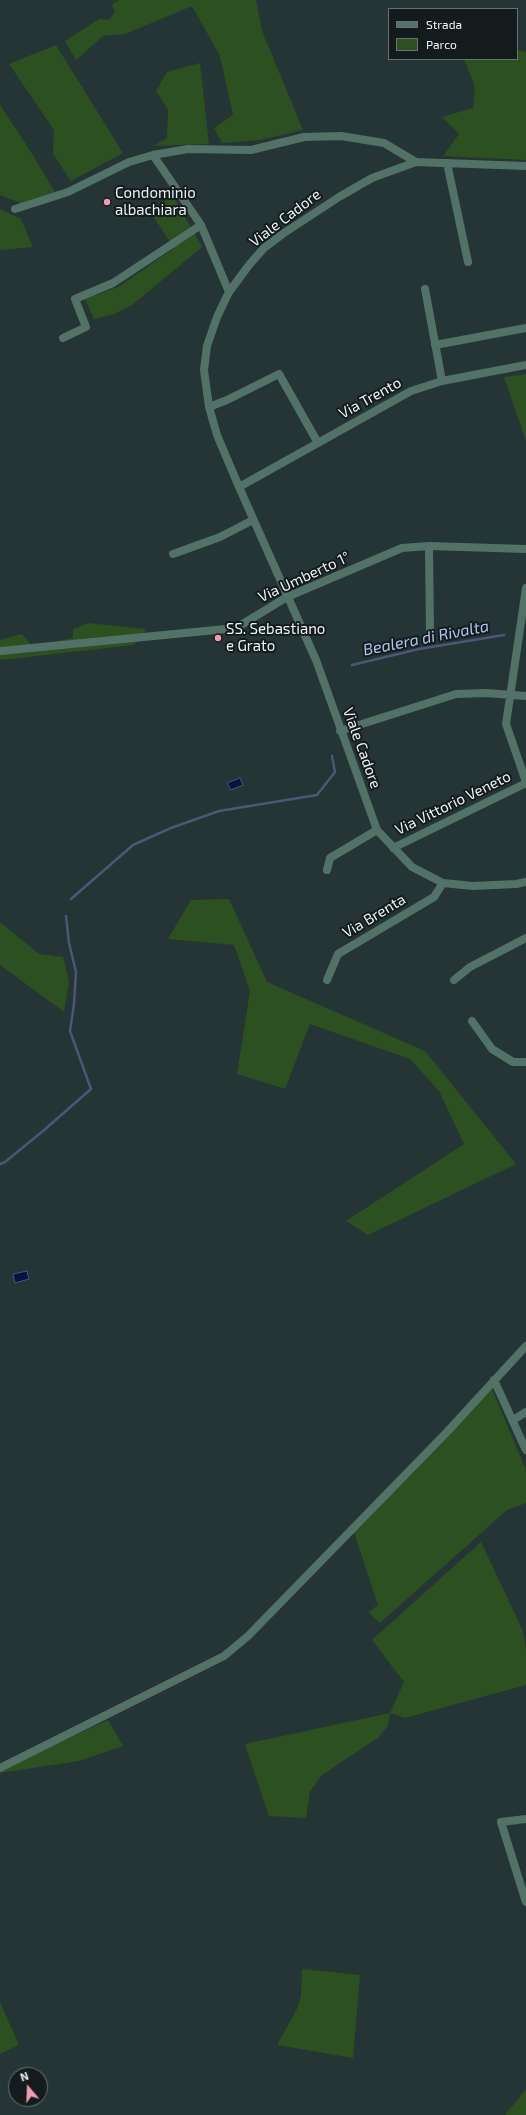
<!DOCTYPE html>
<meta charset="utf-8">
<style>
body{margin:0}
#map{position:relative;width:526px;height:2115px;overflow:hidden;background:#253536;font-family:"Exo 2",sans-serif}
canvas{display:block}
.legend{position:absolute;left:388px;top:8px;width:130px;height:52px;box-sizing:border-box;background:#141b1c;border:1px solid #697172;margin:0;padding:5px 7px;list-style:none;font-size:12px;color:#e9f3f4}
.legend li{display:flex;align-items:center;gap:8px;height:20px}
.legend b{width:20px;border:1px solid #697172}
.north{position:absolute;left:8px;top:2067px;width:40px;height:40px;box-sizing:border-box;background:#141b1c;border:1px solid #697172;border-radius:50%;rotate:341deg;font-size:11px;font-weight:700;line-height:16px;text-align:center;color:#e9f3f4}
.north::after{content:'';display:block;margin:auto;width:14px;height:18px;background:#f29aaf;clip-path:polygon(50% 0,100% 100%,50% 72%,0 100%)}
</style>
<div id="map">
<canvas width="526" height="2115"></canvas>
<ul class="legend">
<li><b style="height:5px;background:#537267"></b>Strada</li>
<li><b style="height:11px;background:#2c5020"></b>Parco</li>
</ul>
<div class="north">N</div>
</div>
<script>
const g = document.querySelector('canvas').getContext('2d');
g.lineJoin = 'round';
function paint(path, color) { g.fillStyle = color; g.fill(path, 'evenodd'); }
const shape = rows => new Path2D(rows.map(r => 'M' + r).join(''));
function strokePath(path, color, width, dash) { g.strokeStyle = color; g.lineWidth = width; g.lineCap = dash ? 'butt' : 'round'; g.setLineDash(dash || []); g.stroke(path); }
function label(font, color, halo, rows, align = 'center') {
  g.font = font + ' "Exo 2",sans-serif'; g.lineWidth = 4; g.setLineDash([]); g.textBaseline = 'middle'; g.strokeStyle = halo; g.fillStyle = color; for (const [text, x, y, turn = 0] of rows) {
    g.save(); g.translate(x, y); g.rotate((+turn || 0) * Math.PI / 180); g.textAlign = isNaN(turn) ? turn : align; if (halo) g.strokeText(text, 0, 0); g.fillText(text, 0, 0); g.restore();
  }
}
const green = shape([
 [119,0,256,0,262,31,303,130,260,140,222,143,214,128,233,115,220,56,192,6,125,34,103,36,76,60,65,41,99,19,109,20,115,12,112,5],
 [56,45,123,153,71,181,53,154,54,130,9,64],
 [517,50,526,52,526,160,443,156,459,134,442,117,473,108,475,87,464,59,517,59],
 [200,63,209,144,153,146,167,138,168,110,156,91,167,72],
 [0,105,31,152,55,192,21,203,0,195],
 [173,196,202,247,132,305,114,314,94,319,85,299,120,286,174,248,150,211],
 [0,209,21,219,33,247,0,250],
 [526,374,526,441,504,377],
 [88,623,146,629,134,645,0,660,0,640,22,634,32,646,73,638,73,629],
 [229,899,267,982,425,1051,516,1164,368,1235,346,1221,464,1144,439,1091,410,1059,310,1024,285,1089,237,1074,250,991,234,945,168,939,191,900],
 [0,922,39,954,63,957,69,981,64,1012,0,965],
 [492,1389,526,1470,526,1503,507,1510,380,1623,368,1612,378,1605,354,1532],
 [481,1542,523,1631,526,1650,526,1685,405,1718,390,1713,388,1725,379,1737,322,1775,310,1791,306,1818,269,1816,245,1744,390,1713,404,1682,372,1640],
 [108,1720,123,1746,79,1761,0,1773,0,1770],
 [302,1969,360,1975,353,2058,277,2045,296,2011,301,1997],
 [0,2002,19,2045,0,2054],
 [526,2089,526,2115,505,2115]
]);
const water = shape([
 [240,778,243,785,231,790,227,783,240,778],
 [27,1271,29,1279,15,1283,13,1274,27,1271]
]);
const stream = shape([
 [352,665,419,649,504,635],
 [71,899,133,845,171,828,219,811,317,795,335,772,332,756],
 [0,1164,5,1162,43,1131,91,1089,70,1031,74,1004,76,972,69,943,66,916]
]);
const minor = shape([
 [153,155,201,225,229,292],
 [416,162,372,178,339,197,284,233,264,248,249,265,229,292,217,317,207,346,204,370,209,407,217,435,239,487,316,660,377,830,412,867,443,883,473,886,516,884,526,882],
 [447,163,468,262],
 [15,209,68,192,129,162,153,155,188,149,251,150,304,137,341,136,384,143,416,162,526,166],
 [425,289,442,381],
 [63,338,86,327,75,299,113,283,201,225],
 [435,345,526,328],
 [209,407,227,400,279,374,318,443],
 [239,487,411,391,442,381,526,365],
 [429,546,430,631],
 [173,554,220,537,253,520],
 [526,588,506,724,526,782],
 [0,651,236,628,287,597,402,548,429,546,526,549],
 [340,731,456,694,486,693,526,696],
 [393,848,526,783],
 [327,870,330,858,377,830],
 [327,980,338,954,434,897,443,883],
 [454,980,470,967,526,938],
 [472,1021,492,1049,513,1062,526,1062],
 [494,1380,526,1450],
 [513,1420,526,1412],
 [0,1768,224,1656,248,1636,447,1432,526,1346],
 [526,1819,501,1822,526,1902]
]);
const markers = [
 [107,202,4,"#f29aaf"],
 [218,638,4,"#f29aaf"]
];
const poiNames = [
 ["Condominio",115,193],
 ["albachiara",115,210],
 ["SS. Sebastiano",226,629],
 ["e Grato",226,646]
];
const streetNames = [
 ["Viale Cadore",285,218,-37],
 ["Via Trento",370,398,-29],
 ["Via Umberto 1°",304,577,-25],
 ["Viale Cadore",362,748,70],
 ["Via Vittorio Veneto",453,803,-26],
 ["Via Brenta",374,916,-31]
];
const waterNames = [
 ["Bealera di Rivalta",426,638,-11]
];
paint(green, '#2c5020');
paint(water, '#081342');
strokePath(water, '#4c5677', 1);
strokePath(stream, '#4c5677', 2.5);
strokePath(minor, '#537267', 8);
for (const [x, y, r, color] of markers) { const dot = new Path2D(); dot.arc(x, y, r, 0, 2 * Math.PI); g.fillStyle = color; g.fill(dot); strokePath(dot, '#141b1c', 1.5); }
label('15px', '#e9f3f4', '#141b1c', poiNames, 'left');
label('15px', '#e9f3f4', '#141b1c', streetNames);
label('italic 16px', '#afc3f3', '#141b1c', waterNames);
</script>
